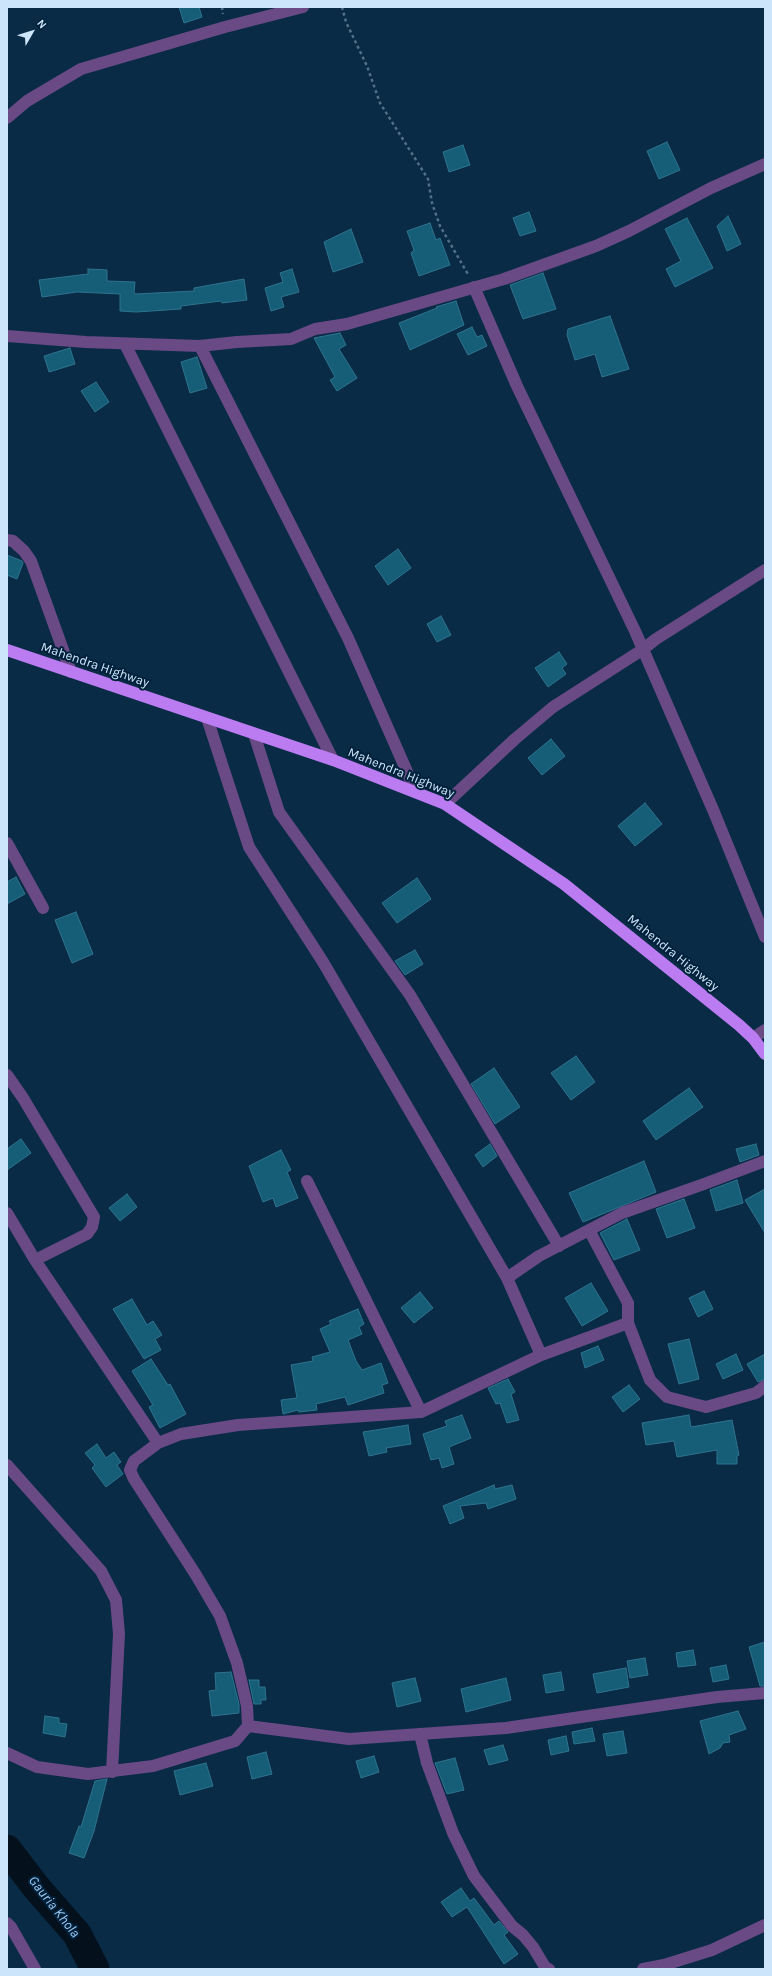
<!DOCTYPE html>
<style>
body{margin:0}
#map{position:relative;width:772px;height:1976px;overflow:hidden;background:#092b46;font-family:Karla,sans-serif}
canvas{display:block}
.frame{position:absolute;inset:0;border:8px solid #cde5fb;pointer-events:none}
.north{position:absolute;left:12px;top:12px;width:40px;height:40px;-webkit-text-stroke:3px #00213b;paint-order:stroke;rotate:51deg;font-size:11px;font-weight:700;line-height:16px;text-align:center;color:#cde5fb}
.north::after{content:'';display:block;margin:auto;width:14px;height:18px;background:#cde5fb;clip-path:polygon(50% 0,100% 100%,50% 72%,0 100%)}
</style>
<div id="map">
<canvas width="772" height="1976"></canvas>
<div class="frame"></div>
<div class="north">N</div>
</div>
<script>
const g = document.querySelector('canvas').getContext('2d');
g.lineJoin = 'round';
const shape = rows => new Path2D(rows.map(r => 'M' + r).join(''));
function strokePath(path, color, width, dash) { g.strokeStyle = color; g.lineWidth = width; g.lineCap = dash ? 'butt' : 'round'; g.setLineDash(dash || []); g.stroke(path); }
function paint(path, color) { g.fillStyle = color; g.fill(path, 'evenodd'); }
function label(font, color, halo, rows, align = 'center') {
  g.font = font + ' Karla,sans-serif'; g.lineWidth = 4; g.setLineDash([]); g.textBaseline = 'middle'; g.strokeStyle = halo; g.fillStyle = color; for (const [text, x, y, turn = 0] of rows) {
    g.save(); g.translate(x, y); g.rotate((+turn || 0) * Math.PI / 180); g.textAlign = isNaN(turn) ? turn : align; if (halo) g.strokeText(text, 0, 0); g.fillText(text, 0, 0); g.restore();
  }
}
const river = shape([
 [7,1849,36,1887,77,1934,95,1969]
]);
const building = shape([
 [179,7,199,7,202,17,184,23,179,7],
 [667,142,680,170,659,179,647,151,667,142],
 [463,145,470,165,449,172,443,152,463,145],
 [529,212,536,231,520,236,513,218,529,212],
 [728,216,741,244,727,251,717,226,728,216],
 [687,218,713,268,675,287,666,269,681,261,665,229,687,218],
 [430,223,436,240,440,238,450,265,419,276,411,253,414,250,407,231,430,223],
 [351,229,363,262,333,272,324,242,351,229],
 [88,269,107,270,107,281,135,282,134,293,136,294,194,291,194,288,244,279,247,300,222,303,221,301,181,306,181,309,136,312,120,311,120,294,77,292,42,297,39,280,88,274,88,269],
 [292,269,299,292,281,297,284,307,271,311,265,288,283,282,280,273,292,269],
 [543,273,556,309,523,319,510,285,543,273],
 [456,301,464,325,410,350,399,323,437,308,436,307,456,301],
 [610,316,629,369,602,377,595,354,575,360,567,335,568,329,610,316],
 [472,327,477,337,482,335,487,346,468,355,457,334,472,327],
 [340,333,346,345,339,349,357,378,337,391,330,380,335,377,314,338,340,333],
 [70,348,75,364,49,372,44,356,70,348],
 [197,357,207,388,190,393,181,362,197,357],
 [96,382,109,402,95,412,81,391,96,382],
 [398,549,411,568,388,585,375,566,398,549],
 [7,555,22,561,23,563,17,579,7,575,7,555],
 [441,616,451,635,437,642,427,624,441,616],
 [559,652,567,664,562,668,566,674,548,687,535,668,559,652],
 [551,739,565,756,542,775,528,758,551,739],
 [645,803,662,824,635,846,618,826,645,803],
 [16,877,25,894,7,904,7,882,16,877],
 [417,878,431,899,397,923,382,903,417,878],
 [76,912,93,954,72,963,55,920,76,912],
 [415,950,423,964,405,975,395,961,415,950],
 [576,1056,595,1082,571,1100,551,1073,576,1056],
 [494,1068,520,1107,495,1124,471,1084,494,1068],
 [689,1088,703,1107,656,1140,643,1121,689,1088],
 [21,1139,31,1153,7,1170,7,1149,21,1139],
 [490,1144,497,1156,483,1167,475,1155,490,1144],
 [756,1144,759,1155,740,1162,736,1149,756,1144],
 [281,1150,291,1170,287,1172,298,1198,276,1207,273,1198,263,1202,249,1166,281,1150],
 [644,1161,656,1192,583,1222,569,1193,644,1161],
 [737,1180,743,1203,716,1211,710,1190,737,1180],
 [765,1189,765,1233,745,1200,765,1189],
 [127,1194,137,1207,120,1221,109,1208,127,1194],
 [684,1199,695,1228,667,1238,656,1209,684,1199],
 [627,1219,640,1250,614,1260,600,1233,627,1219],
 [591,1283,608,1311,582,1326,565,1298,591,1283],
 [704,1291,713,1309,698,1317,689,1298,704,1291],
 [420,1292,433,1308,414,1323,401,1308,420,1292],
 [132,1299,147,1325,153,1321,162,1335,155,1339,161,1350,144,1359,113,1309,132,1299],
 [358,1309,364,1324,359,1327,362,1334,348,1340,356,1361,362,1370,381,1363,388,1383,382,1385,384,1393,348,1405,345,1397,316,1404,317,1410,299,1412,298,1410,283,1414,281,1400,297,1398,291,1365,313,1361,312,1357,330,1352,320,1329,331,1324,329,1321,358,1309],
 [689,1339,699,1379,679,1384,668,1344,689,1339],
 [598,1346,604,1360,585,1368,581,1353,598,1346],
 [736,1354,743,1370,723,1379,716,1364,736,1354],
 [765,1354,765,1379,758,1382,747,1364,765,1354],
 [151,1359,168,1385,170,1384,186,1414,160,1428,149,1407,153,1405,132,1371,151,1359],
 [508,1379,515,1392,511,1394,519,1420,507,1423,500,1403,496,1404,488,1388,508,1379],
 [629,1385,640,1399,623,1412,612,1397,629,1385],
 [462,1415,471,1438,449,1447,454,1464,442,1468,439,1458,431,1460,423,1434,447,1426,445,1421,462,1415],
 [689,1415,691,1427,732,1420,739,1455,737,1456,737,1464,717,1464,717,1450,677,1457,674,1441,646,1445,642,1423,689,1415],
 [408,1425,411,1444,386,1448,387,1452,369,1456,363,1432,408,1425],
 [97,1444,106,1458,114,1452,121,1462,117,1465,123,1474,106,1487,92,1468,95,1465,85,1453,97,1444],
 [494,1485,495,1489,512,1485,516,1499,488,1509,486,1503,460,1506,464,1518,450,1524,443,1506,494,1485],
 [765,1642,765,1686,760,1686,749,1647,765,1642],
 [693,1650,696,1665,678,1667,676,1653,693,1650],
 [645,1658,648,1675,630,1678,627,1661,645,1658],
 [726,1665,729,1679,713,1682,710,1668,726,1665],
 [626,1668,629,1687,597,1693,593,1674,626,1668],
 [231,1672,239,1704,239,1713,212,1716,209,1691,216,1690,215,1673,231,1672],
 [561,1672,564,1690,546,1693,543,1675,561,1672],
 [415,1678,421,1701,397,1707,392,1683,415,1678],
 [506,1678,511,1700,466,1712,461,1689,506,1678],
 [249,1680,259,1680,259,1687,265,1687,266,1700,261,1700,261,1704,254,1704,249,1680],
 [738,1711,746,1729,729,1735,730,1742,723,1743,720,1748,709,1754,700,1721,738,1711],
 [45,1716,59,1718,59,1723,67,1724,65,1737,43,1733,45,1716],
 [592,1728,595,1741,574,1744,572,1732,592,1728],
 [623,1731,627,1753,607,1756,603,1734,623,1731],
 [566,1736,569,1751,551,1755,548,1740,566,1736],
 [503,1745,508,1760,489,1765,484,1750,503,1745],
 [266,1752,272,1774,252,1779,247,1757,266,1752],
 [374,1756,379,1772,361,1778,356,1761,374,1756],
 [455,1758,464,1790,447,1794,435,1763,455,1758],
 [206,1763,213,1786,180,1795,174,1771,206,1763],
 [107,1779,94,1831,84,1858,69,1853,79,1826,81,1827,95,1781,107,1779],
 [461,1888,470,1901,474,1898,494,1925,499,1921,508,1932,504,1935,518,1954,504,1964,467,1907,452,1917,441,1902,461,1888]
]);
const path = shape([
 [222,7,223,14],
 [342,7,346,22,367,66,380,103,428,179,432,203,440,226,469,276]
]);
const minor = shape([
 [7,118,27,101,81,69,225,27,303,7],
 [474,287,517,386,635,631,714,812,765,937],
 [7,336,86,342,200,346,237,342,291,339,315,329,347,324,504,279,596,246,629,231,711,188,765,164],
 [125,344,333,760],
 [200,346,348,638,416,792],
 [7,540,13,541,24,551,31,561,71,672],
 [642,650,656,639,765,570],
 [207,718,249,847,323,962,507,1278],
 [254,734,279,812,410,995,559,1246],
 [445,804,515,739,553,707,642,650],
 [7,843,43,908],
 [753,1038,765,1030],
 [7,1075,23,1098,94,1217,92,1227,87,1234,35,1260],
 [765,1161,704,1184,622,1213,589,1230,628,1303,628,1323,650,1380,667,1397,706,1407,756,1393,765,1386],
 [307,1181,421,1412],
 [7,1213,35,1260,158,1443],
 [541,1355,507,1278,539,1256,589,1230],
 [7,1465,101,1571,116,1600,119,1634,112,1772],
 [248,1726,247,1706,237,1663,220,1616,196,1575,134,1479,130,1470,134,1461,158,1443,181,1434,238,1425,421,1412,541,1355,628,1323],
 [420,1734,427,1763,453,1833,474,1876,512,1926,523,1935,533,1947,545,1967,549,1969],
 [7,1753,37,1767,88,1774,153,1766,235,1741,248,1726,349,1739,506,1728,717,1697,765,1693],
 [7,1923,11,1927,35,1969],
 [643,1969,664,1965,712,1950,765,1925]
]);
const highway = shape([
 [7,650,333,760,445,804,564,884,739,1025,753,1038,765,1054]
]);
const streetNames = [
 ["Mahendra Highway",95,665,19],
 ["Mahendra Highway",401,773,22],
 ["Mahendra Highway",673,953,39]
];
const waterNames = [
 ["Gauria Khola",54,1907,52]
];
strokePath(river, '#04101c', 29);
paint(building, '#165e78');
strokePath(building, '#2f738d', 1);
strokePath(path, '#516f88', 2.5, [3, 3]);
strokePath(minor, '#694a85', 12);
strokePath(highway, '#bb7cf1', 12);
label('13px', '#cde5fb', '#00213b', streetNames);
label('italic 14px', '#9dc9f2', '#00213b', waterNames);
</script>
